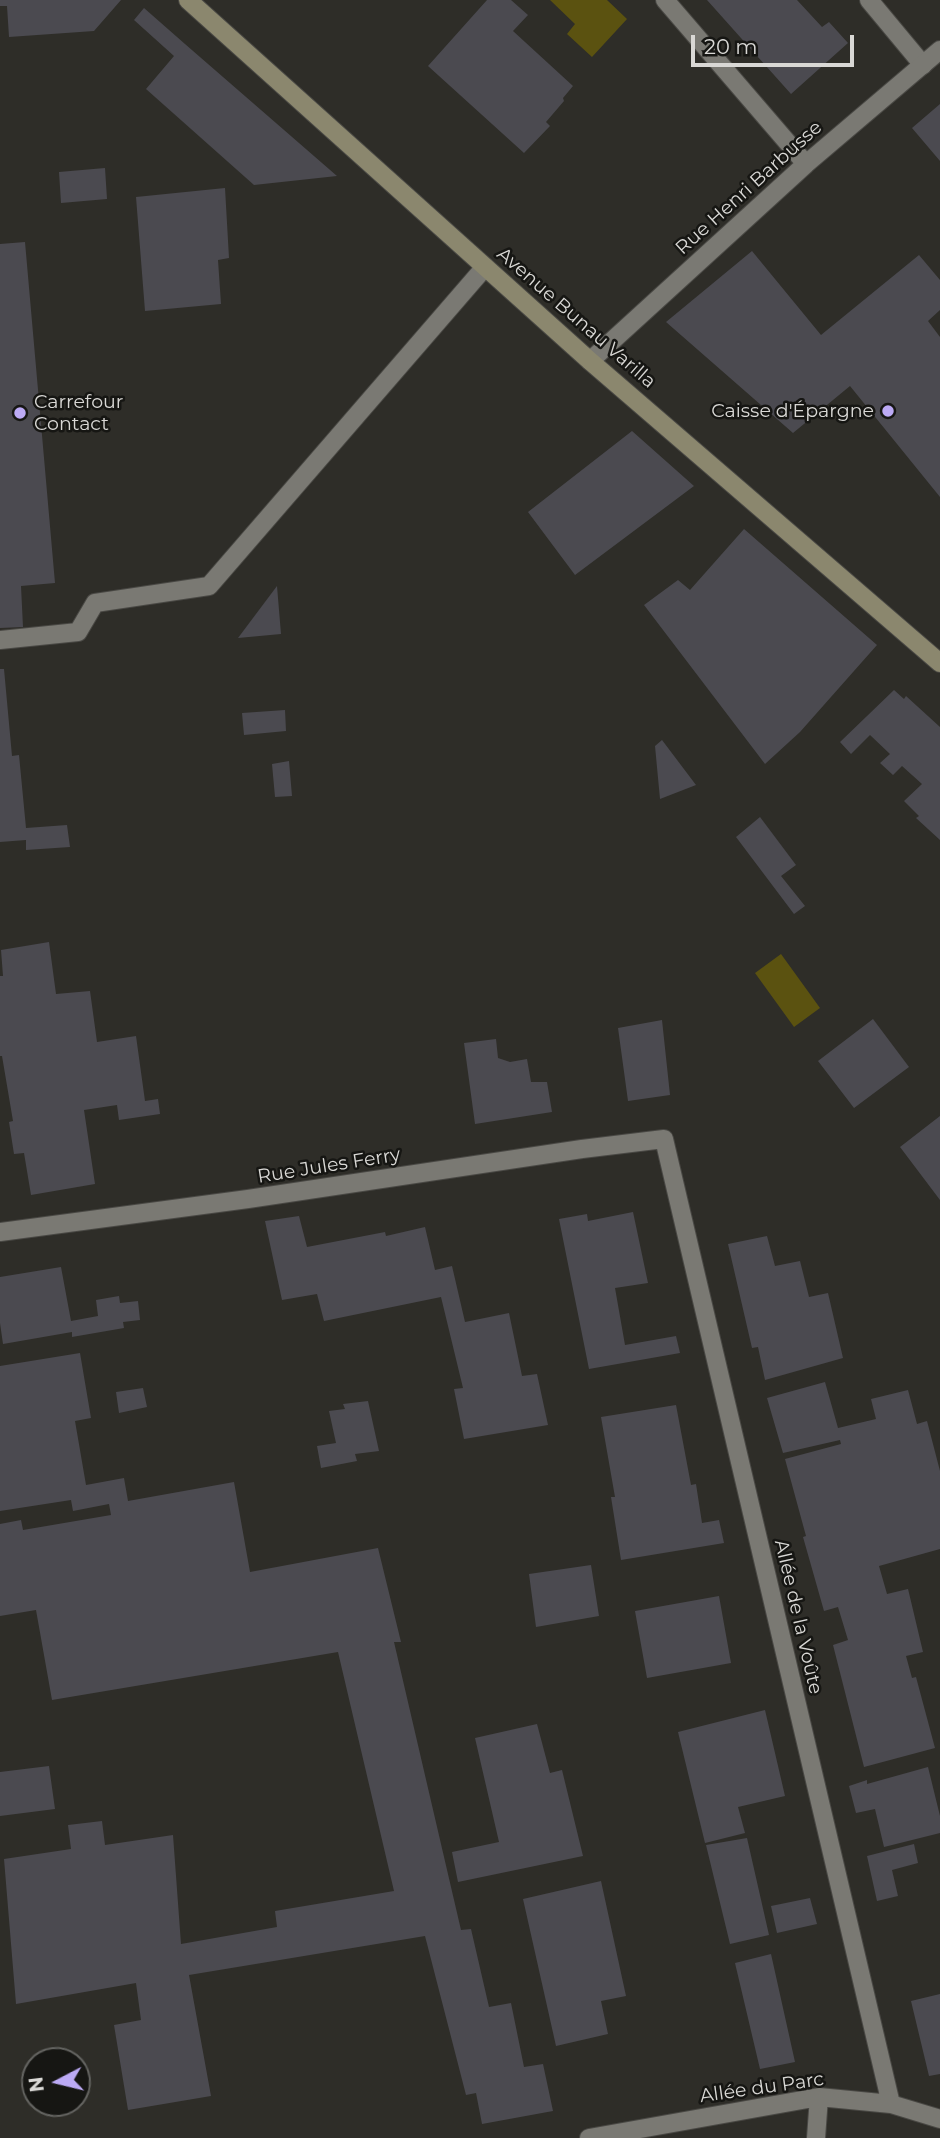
<!DOCTYPE html>
<meta charset="utf-8">
<style>
body{margin:0}
#map{position:relative;width:940px;height:2138px;overflow:hidden;background:#2e2d28;font-family:Montserrat,sans-serif}
canvas{display:block}
.north{position:absolute;left:21px;top:2047px;width:70px;height:70px;box-sizing:border-box;background:#161613;border:2px solid #646461;border-radius:50%;rotate:263deg;font-size:19px;font-weight:700;line-height:28px;text-align:center;color:#d9d8d5}
.north::after{content:'';display:block;margin:auto;width:24px;height:32px;background:#bcaaf5;clip-path:polygon(50% 0,100% 100%,50% 72%,0 100%)}
.scale{position:absolute;left:691px;top:35px;width:163px;height:32px;box-sizing:border-box;border:4px solid #d9d8d5;border-top:0;padding-left:9px;font-size:21px;line-height:24px;white-space:nowrap;color:#d9d8d5;-webkit-text-stroke:5px #161613;paint-order:stroke}
</style>
<div id="map">
<canvas width="940" height="2138"></canvas>
<div class="north">N</div>
<div class="scale">20 m</div>
</div>
<script>
const g = document.querySelector('canvas').getContext('2d');
g.lineJoin = 'round';
function paint(path, color) { g.fillStyle = color; g.fill(path, 'evenodd'); }
const shape = rows => new Path2D(rows.map(r => 'M' + r).join(''));
function strokePath(path, color, width, dash) { g.strokeStyle = color; g.lineWidth = width; g.lineCap = dash ? 'butt' : 'round'; g.setLineDash(dash || []); g.stroke(path); }
function label(font, color, halo, rows, align = 'center') {
  g.font = font + ' Montserrat,sans-serif'; g.lineWidth = 5; g.setLineDash([]); g.textBaseline = 'middle'; g.strokeStyle = halo; g.fillStyle = color; for (const [text, x, y, turn = 0] of rows) {
    g.save(); g.translate(x, y); g.rotate((+turn || 0) * Math.PI / 180); g.textAlign = isNaN(turn) ? turn : align; if (halo) g.strokeText(text, 0, 0); g.fillText(text, 0, 0); g.restore();
  }
}
const water = shape([
 [550,0,607,0,627,19,592,57,567,34,575,24],
 [781,954,820,1008,794,1027,755,973]
]);
const building = shape([
 [0,0,121,0,94,31,9,37,7,6,0,6],
 [487,0,511,0,528,15,513,31,573,86,563,98,564,101,546,122,550,126,524,153,428,66],
 [707,0,797,0,822,27,829,22,848,43,791,94],
 [144,8,185,44,337,176,254,185,146,89,174,56,134,20],
 [940,104,940,161,912,128],
 [105,168,107,199,61,203,59,172],
 [225,188,229,258,218,260,221,304,145,311,136,197],
 [25,242,55,583,21,586,23,627,0,628,0,244],
 [752,251,821,335,919,255,940,280,940,310,928,321,940,337,940,497,850,386,793,433,666,322],
 [632,431,694,486,575,575,528,512],
 [744,529,877,645,800,732,765,764,644,605,678,580,690,590],
 [277,586,281,634,238,638],
 [0,669,4,669,12,756,19,755,26,828,67,825,70,847,26,850,26,840,0,842],
 [894,690,904,699,906,696,940,727,940,840,916,818,919,816,904,801,922,784,902,766,893,775,880,763,890,754,870,735,851,754,840,742],
 [285,710,286,731,244,735,242,713],
 [662,740,696,785,660,799,655,746],
 [289,761,292,796,275,797,272,764],
 [760,817,796,865,781,876,805,906,794,914,736,837],
 [49,942,56,994,90,991,97,1042,136,1036,145,1101,158,1099,160,1114,119,1120,117,1105,84,1110,95,1184,31,1195,24,1153,14,1154,9,1122,13,1121,2,1056,0,1056,0,976,3,976,1,950],
 [873,1019,909,1067,854,1108,818,1061],
 [662,1020,670,1095,628,1101,618,1028],
 [496,1039,498,1058,510,1062,527,1059,531,1082,547,1082,552,1112,475,1124,464,1043],
 [940,1116,940,1200,900,1147],
 [633,1212,648,1283,615,1288,625,1345,676,1336,680,1353,589,1369,559,1219,587,1214,588,1221],
 [299,1216,307,1247,385,1232,386,1236,425,1227,435,1270,452,1266,465,1322,509,1313,522,1376,537,1374,548,1425,464,1439,454,1389,463,1388,441,1297,324,1321,317,1294,282,1300,265,1221],
 [767,1236,775,1266,800,1261,809,1297,828,1293,843,1358,765,1380,758,1347,752,1348,728,1244],
 [61,1267,71,1321,98,1316,96,1300,119,1296,120,1303,138,1301,140,1320,123,1322,124,1328,72,1337,72,1332,3,1344,0,1323,0,1277],
 [80,1353,91,1418,75,1421,86,1485,124,1478,128,1501,234,1482,250,1572,378,1548,401,1642,394,1642,461,1930,471,1929,489,2007,511,2003,524,2067,543,2064,553,2111,482,2124,476,2093,466,2095,425,1936,189,1975,211,2096,128,2110,114,2025,141,2020,136,1983,16,2004,4,1859,71,1849,68,1825,102,1821,105,1845,173,1835,181,1944,277,1927,275,1911,394,1891,338,1652,52,1700,36,1610,0,1616,0,1524,21,1520,23,1530,111,1515,109,1504,73,1511,71,1500,0,1511,0,1366],
 [825,1382,838,1428,876,1419,871,1399,908,1390,917,1424,927,1421,940,1471,940,1549,879,1566,887,1594,908,1589,909,1593,923,1652,906,1656,912,1678,916,1677,935,1748,864,1767,833,1645,848,1640,838,1607,824,1611,803,1537,806,1536,785,1459,841,1444,840,1440,783,1453,767,1398],
 [143,1388,147,1407,119,1413,116,1392],
 [368,1401,379,1451,355,1454,357,1461,321,1468,317,1446,336,1443,329,1411,345,1409,343,1404],
 [676,1405,691,1485,696,1484,702,1523,719,1520,724,1543,621,1560,611,1497,615,1497,601,1417],
 [591,1565,599,1616,536,1627,529,1574],
 [719,1596,731,1663,647,1678,635,1611],
 [765,1710,785,1796,738,1807,745,1833,705,1843,678,1732],
 [537,1724,550,1773,562,1770,583,1856,458,1882,452,1852,499,1842,475,1738],
 [49,1766,55,1809,0,1816,0,1772],
 [928,1767,940,1816,940,1833,884,1847,875,1809,856,1813,849,1786,867,1780,867,1784],
 [747,1838,769,1935,730,1944,706,1845],
 [914,1844,918,1863,892,1870,898,1896,877,1901,867,1856],
 [601,1881,626,1996,601,2001,608,2034,556,2046,523,1899],
 [810,1898,817,1924,777,1933,771,1906],
 [771,1954,795,2062,760,2069,735,1963],
 [940,1994,940,2074,929,2076,911,2001]
]);
const service = shape([
 [869,0,923,65],
 [0,640,78,632,95,603,209,586,485,267]
]);
const minor = shape([
 [665,0,806,164],
 [590,361,806,164,940,50],
 [0,1232,248,1199,582,1149,664,1139,891,2104],
 [589,2138,819,2097,891,2104,940,2119],
 [816,2138,819,2097]
]);
const secondary = shape([
 [188,0,590,361,940,663]
]);
const markers = [
 [888,411,7,"#bcaaf5"],
 [20,413,7,"#bcaaf5"]
];
const streetNames = [
 ["Rue Henri Barbusse",749,188,-42],
 ["Avenue Bunau Varilla",576,318,41],
 ["Rue Jules Ferry",329,1166,-9],
 ["Allée de la Voûte",798,1617,77],
 ["Allée du Parc",762,2088,-8]
];
const poiNames = [
 ["Carrefour",34,402],
 ["Contact",34,424],
 ["Caisse d'Épargne",874,411,"right"]
];
paint(water, '#5b5210');
paint(building, '#4b4a50');
strokePath(service, '#494844', 20);
strokePath(minor, '#494844', 20);
strokePath(secondary, '#494844', 20);
strokePath(service, '#7a7973', 18);
strokePath(minor, '#7a7973', 18);
strokePath(secondary, '#8b876e', 18);
for (const [x, y, r, color] of markers) { const dot = new Path2D(); dot.arc(x, y, r, 0, 2 * Math.PI); g.fillStyle = color; g.fill(dot); strokePath(dot, '#161613', 2.5); }
label('19px', '#d9d8d5', '#161613', streetNames);
label('19px', '#d9d8d5', '#161613', poiNames, 'left');
</script>
